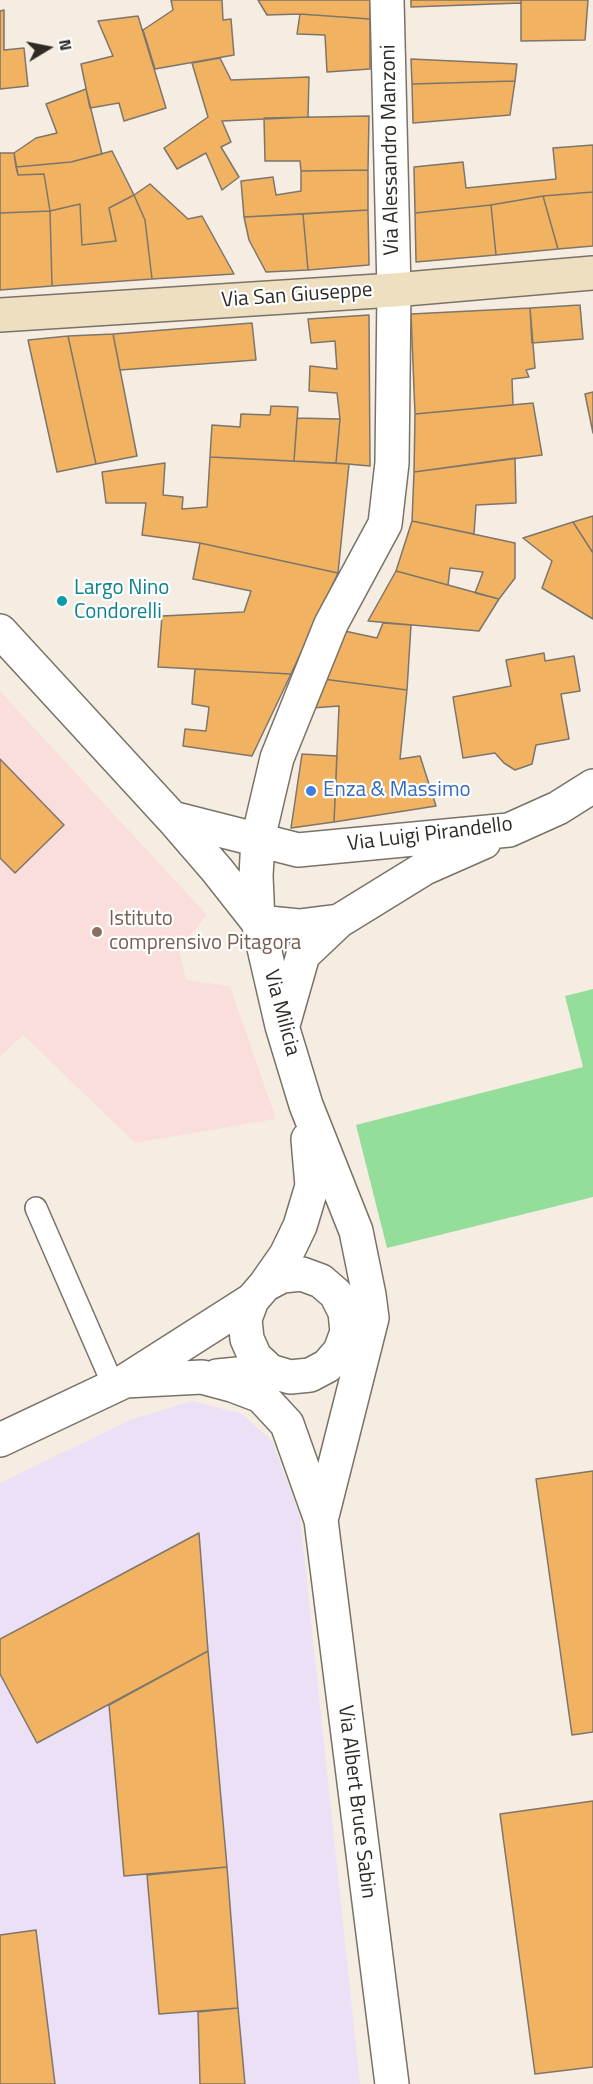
<!DOCTYPE html>
<style>
body{margin:0}
#map{position:relative;width:593px;height:2084px;overflow:hidden;background:#f6ede2;font-family:"Titillium Web",sans-serif}
canvas{display:block}
.north{position:absolute;left:18px;top:18px;width:60px;height:60px;-webkit-text-stroke:4px #fff;paint-order:stroke;rotate:80deg;font-size:16px;font-weight:700;line-height:24px;text-align:center;color:#2e2b26}
.north::after{content:'';display:block;margin:auto;width:21px;height:27px;background:#2e2b26;clip-path:polygon(50% 0,100% 100%,50% 72%,0 100%)}
</style>
<div id="map">
<canvas width="593" height="2084"></canvas>
<div class="north">N</div>
</div>
<script>
const g = document.querySelector('canvas').getContext('2d');
g.lineJoin = 'round';
function paint(path, color) { g.fillStyle = color; g.fill(path, 'evenodd'); }
const shape = rows => new Path2D(rows.map(r => 'M' + r).join(''));
function strokePath(path, color, width, dash) { g.strokeStyle = color; g.lineWidth = width; g.lineCap = dash ? 'butt' : 'round'; g.setLineDash(dash || []); g.stroke(path); }
function label(font, color, halo, rows, align = 'center') {
  g.font = font + ' "Titillium Web",sans-serif'; g.lineWidth = 4.5; g.setLineDash([]); g.textBaseline = 'middle'; g.strokeStyle = halo; g.fillStyle = color; for (const [text, x, y, turn = 0] of rows) {
    g.save(); g.translate(x, y); g.rotate((+turn || 0) * Math.PI / 180); g.textAlign = isNaN(turn) ? turn : align; if (halo) g.strokeText(text, 0, 0); g.fillText(text, 0, 0); g.restore();
  }
}
const commercial = shape([
 [192,1401,242,1414,272,1441,300,1517,360,2084,0,2084,0,1483,130,1420]
]);
const education = shape([
 [0,691,207,915,179,949,186,980,230,986,276,1119,135,1143,23,1035,0,1057]
]);
const green = shape([
 [593,989,593,1197,387,1248,356,1125,583,1067,565,996]
]);
const building = shape([
 [171,0,222,0,223,20,231,19,234,55,155,69,143,30,173,10,171,0],
 [258,0,370,0,370,19,300,14,267,15,258,0],
 [411,0,521,0,521,3,411,7,411,0],
 [521,0,588,0,585,40,521,41,521,0],
 [4,10,4,50,24,48,28,86,0,89,0,11,4,10],
 [300,14,370,19,370,69,327,72,325,35,297,34,300,14],
 [138,16,166,108,124,121,119,103,90,108,81,64,113,56,98,21,138,16],
 [220,58,231,80,309,77,308,117,222,121,231,142,221,147,239,177,222,190,206,153,177,169,164,148,208,117,192,63,220,58],
 [411,59,517,64,515,81,412,84,411,59],
 [515,81,510,115,413,123,412,84,515,81],
 [86,89,102,154,71,162,16,167,14,153,36,138,57,133,46,104,86,89],
 [369,116,368,170,301,171,300,161,265,161,264,118,369,116],
 [593,145,593,192,543,196,491,205,415,213,414,167,463,162,466,188,556,179,553,148,593,145],
 [112,151,134,195,109,208,116,241,82,245,80,204,50,211,44,174,18,175,16,167,71,162,112,151],
 [0,153,14,153,18,175,44,174,50,211,0,213,0,153],
 [368,170,368,210,244,217,241,181,273,177,276,195,301,191,301,171,368,170],
 [150,184,188,219,202,216,234,274,152,279,145,220,134,195,150,184],
 [593,192,593,246,558,249,543,196,593,192],
 [134,195,145,220,152,279,52,286,50,211,80,204,82,245,116,241,109,208,134,195],
 [543,196,558,249,496,255,491,205,543,196],
 [491,205,496,255,416,262,415,213,491,205],
 [368,210,369,265,308,270,303,214,368,210],
 [50,211,52,286,0,290,0,213,50,211],
 [303,214,308,270,266,272,249,240,244,217,303,214],
 [580,305,583,339,532,343,530,308,580,305],
 [530,308,535,368,526,370,529,377,512,379,513,405,415,414,411,314,530,308],
 [369,315,370,466,336,463,340,419,337,393,309,391,310,366,337,369,335,341,311,343,308,319,369,315],
 [252,323,256,360,120,370,113,334,252,323],
 [113,334,137,456,96,464,68,336,113,334],
 [68,336,96,464,57,472,28,340,68,336],
 [593,392,593,433,585,394,593,392],
 [533,403,542,455,414,472,415,414,533,403],
 [271,406,298,407,294,461,210,457,212,425,240,427,241,414,270,415,271,406],
 [297,418,340,419,336,463,294,461,297,418],
 [210,457,349,464,338,573,200,543,142,535,146,503,106,503,102,472,165,463,163,495,183,497,182,509,207,507,210,457],
 [515,458,516,503,476,505,474,534,412,521,414,472,515,458],
 [593,516,593,553,573,522,593,516],
 [412,521,515,543,515,578,499,599,475,593,483,572,450,568,448,585,396,571,412,521],
 [573,522,593,553,593,619,542,588,552,561,523,538,573,522],
 [200,543,338,573,291,674,158,667,162,616,244,612,251,591,193,579,200,543],
 [396,571,448,585,499,599,479,631,368,621,396,571],
 [383,623,411,625,407,690,323,679,340,630,377,638,383,623],
 [544,653,545,661,574,656,580,691,561,694,569,739,536,745,532,764,515,770,504,763,495,753,463,758,453,697,511,686,506,660,544,653],
 [195,669,291,674,252,756,183,746,185,729,206,731,209,707,192,704,195,669],
 [323,679,407,690,400,759,420,756,436,806,334,822,339,706,312,708,323,679],
 [302,754,337,756,334,822,291,828,302,754],
 [0,759,64,825,15,873,0,858,0,759],
 [593,1471,593,1732,572,1735,536,1479,593,1471],
 [199,1533,208,1651,37,1743,0,1674,0,1639,199,1533],
 [208,1651,227,1867,124,1876,109,1705,208,1651],
 [593,1801,593,2067,535,2074,500,1814,593,1801],
 [227,1867,238,2008,159,2014,147,1875,227,1867],
 [36,1930,55,2084,0,2084,0,1935,36,1930],
 [238,2008,245,2084,200,2084,198,2012,238,2008]
]);
const lane = shape([
 [36,1208,114,1387]
]);
const street = shape([
 [0,631,172,818,217,870,258,922,299,926,339,921],
 [172,818,298,850,509,830,558,808,593,786],
 [283,1025,303,955,339,921,425,868,484,842],
 [265,1285,286,1255,300,1226,312,1186,308,1139],
 [217,1376,270,1371,290,1377,310,1375,327,1366,340,1351,347,1332,345,1312,336,1294,321,1281,302,1274,282,1276,265,1285,252,1300,245,1319,247,1339,255,1357,270,1371],
 [125,1381,202,1377,232,1385,261,1396,287,1424,321,1520,392,2084],
 [0,1440,125,1381,252,1300],
 [321,1520,372,1318,369,1295,356,1231,306,1105,282,1026,258,922,256,876,258,839,277,758,331,624,385,524,392,463,394,290,387,0]
]);
const secondary = shape([
 [0,315,394,290,593,273]
]);
const markers = [
 [62,601,6,"#0f9aa8"],
 [311,791,6,"#3f7fe0"],
 [97,932,6,"#8d6e63"]
];
const streetNames = [
 ["Via Alessandro Manzoni",391,150,-91],
 ["Via San Giuseppe",297,296,-4],
 ["Via Luigi Pirandello",430,835,-7],
 ["Via Milicia",281,1013,75],
 ["Via Albert Bruce Sabin",356,1802,83]
];
const cultureNames = [
 ["Largo Nino",74,589],
 ["Condorelli",74,613]
];
const shopNames = [
 ["Enza & Massimo",323,791]
];
const educationNames = [
 ["Istituto",109,920],
 ["comprensivo Pitagora",109,944]
];
paint(commercial, '#ebe0f5');
paint(education, '#f9dedc');
paint(green, '#94dd9b');
paint(building, '#f1b261');
strokePath(building, '#7e756b', 1.5);
strokePath(lane, '#797267', 24);
strokePath(street, '#797267', 36);
strokePath(secondary, '#797267', 36);
strokePath(lane, '#fff', 21);
strokePath(street, '#fff', 33);
strokePath(secondary, '#eedfc0', 33);
for (const [x, y, r, color] of markers) { const dot = new Path2D(); dot.arc(x, y, r, 0, 2 * Math.PI); g.fillStyle = color; g.fill(dot); strokePath(dot, '#fff', 2); }
label('21px', '#2e2b26', '#fff', streetNames);
label('21px', '#0d838f', '#fff', cultureNames, 'left');
label('21px', '#366cbe', '#fff', shopNames, 'left');
label('21px', '#785e54', '#fff', educationNames, 'left');
</script>
